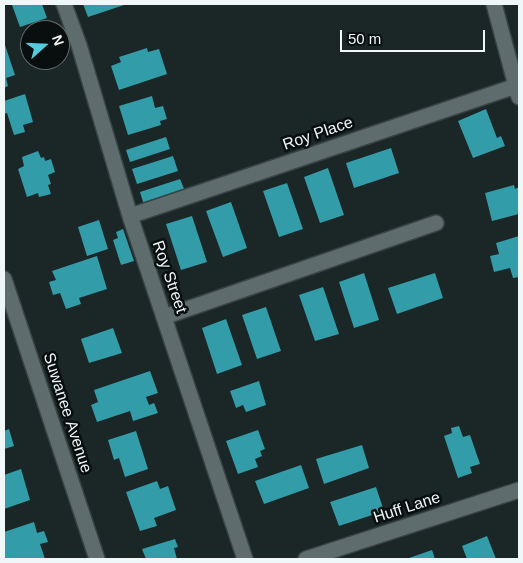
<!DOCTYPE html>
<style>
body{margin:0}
#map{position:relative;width:523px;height:563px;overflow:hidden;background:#1b2627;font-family:Helvetica,sans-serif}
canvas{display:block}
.frame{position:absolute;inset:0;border:5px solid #eff7f8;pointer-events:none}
.north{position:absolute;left:20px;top:20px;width:50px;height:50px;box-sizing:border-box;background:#090e0f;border:1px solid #656b6c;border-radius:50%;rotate:70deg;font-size:14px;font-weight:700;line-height:20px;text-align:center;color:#eff7f8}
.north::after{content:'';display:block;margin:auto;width:18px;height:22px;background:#53cbda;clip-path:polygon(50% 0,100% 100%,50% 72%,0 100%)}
.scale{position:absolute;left:340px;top:30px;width:145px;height:22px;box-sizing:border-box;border:2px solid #eff7f8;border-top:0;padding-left:6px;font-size:15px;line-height:18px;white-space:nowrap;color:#eff7f8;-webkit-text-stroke:4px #090e0f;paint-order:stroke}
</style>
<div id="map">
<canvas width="523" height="563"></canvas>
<div class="frame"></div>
<div class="north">N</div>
<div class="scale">50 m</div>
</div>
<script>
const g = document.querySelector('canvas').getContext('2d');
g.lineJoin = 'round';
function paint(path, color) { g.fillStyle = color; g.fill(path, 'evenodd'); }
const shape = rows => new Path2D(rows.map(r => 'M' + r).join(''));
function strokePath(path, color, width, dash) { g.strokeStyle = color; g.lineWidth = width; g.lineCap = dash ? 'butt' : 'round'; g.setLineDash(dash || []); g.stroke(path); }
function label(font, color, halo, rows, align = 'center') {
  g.font = font + ' Helvetica,sans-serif'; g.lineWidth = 5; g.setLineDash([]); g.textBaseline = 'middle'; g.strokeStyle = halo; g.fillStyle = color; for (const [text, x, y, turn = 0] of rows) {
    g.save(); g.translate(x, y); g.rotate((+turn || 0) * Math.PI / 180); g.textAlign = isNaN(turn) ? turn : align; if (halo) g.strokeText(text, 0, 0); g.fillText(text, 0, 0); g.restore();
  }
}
const building = shape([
 [16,4,42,4,47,18,20,27,12,5],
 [83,4,127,4,88,17],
 [4,42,15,75,6,78,8,86,4,88],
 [147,48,148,52,159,49,167,74,119,90,111,66,121,62,119,57],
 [25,94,33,122,23,125,25,132,14,135,7,113,4,114,4,101],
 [152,96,155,108,163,106,167,119,160,121,161,125,128,135,119,106],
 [486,109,497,138,501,136,505,146,473,158,458,121],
 [166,137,170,149,130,162,126,150],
 [391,148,399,173,354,188,346,163],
 [38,151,41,158,44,157,45,161,51,159,55,172,48,175,51,184,48,185,51,194,39,197,38,193,27,197,18,169,24,166,22,157],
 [173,156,178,171,137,184,132,169],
 [328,168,344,215,320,223,304,177],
 [180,179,185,191,144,205,140,192],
 [287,183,303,229,279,237,263,191],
 [514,185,515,189,519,187,519,214,492,221,485,193],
 [231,202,247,248,223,257,206,211],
 [192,216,207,262,181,270,166,224],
 [99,220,108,249,87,256,78,227],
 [123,229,134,261,121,265,113,240,118,238,116,232],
 [519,236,519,277,513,278,510,268,494,272,490,256,499,254,496,243],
 [97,256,107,289,79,298,81,304,66,309,60,293,53,295,49,282,56,280,52,271],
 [364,273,379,320,354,328,339,282],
 [435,273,443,298,397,314,388,288],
 [323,287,339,334,315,341,299,295],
 [266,307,281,351,257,359,242,315],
 [226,319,242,365,217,374,202,328],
 [113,328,122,353,89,363,81,339],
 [150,371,158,393,146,397,149,405,154,403,158,413,133,421,130,411,97,422,91,405,98,402,94,390],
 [259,381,266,405,246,412,243,405,236,408,230,391],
 [459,426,463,437,470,435,480,464,470,467,472,473,458,478,444,436,452,433,451,428],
 [9,429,14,446,4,449,4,431],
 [258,430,265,449,260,451,262,456,255,459,258,467,238,474,226,441],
 [136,431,148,469,125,477,119,458,114,460,108,440],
 [362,445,369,468,324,484,316,459],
 [301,465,309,488,264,504,255,481],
 [21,469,30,500,4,509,4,475],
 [157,481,160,489,168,486,176,510,154,518,157,526,140,531,126,492],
 [376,487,384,511,339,526,330,502],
 [34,522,37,533,44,531,48,542,40,544,45,559,4,559,4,532],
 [487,536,496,559,467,559,462,546],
 [175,539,178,547,174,548,177,559,146,559,142,549],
 [432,550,435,559,409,559,409,558]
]);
const minor = shape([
 [64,4,79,45,130,216,245,559],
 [494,4,519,97],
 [130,216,516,86],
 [4,279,97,559],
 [164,317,436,223],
 [306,559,519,490]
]);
const streetNames = [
 ["Roy Place",318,134,-19],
 ["Roy Street",169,277,71],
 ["Suwanee Avenue",67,413,72],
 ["Huff Lane",407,508,-18]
];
paint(building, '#329ca9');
strokePath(minor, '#384243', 18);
strokePath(minor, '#5f6c6e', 15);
label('16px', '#eff7f8', '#090e0f', streetNames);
</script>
